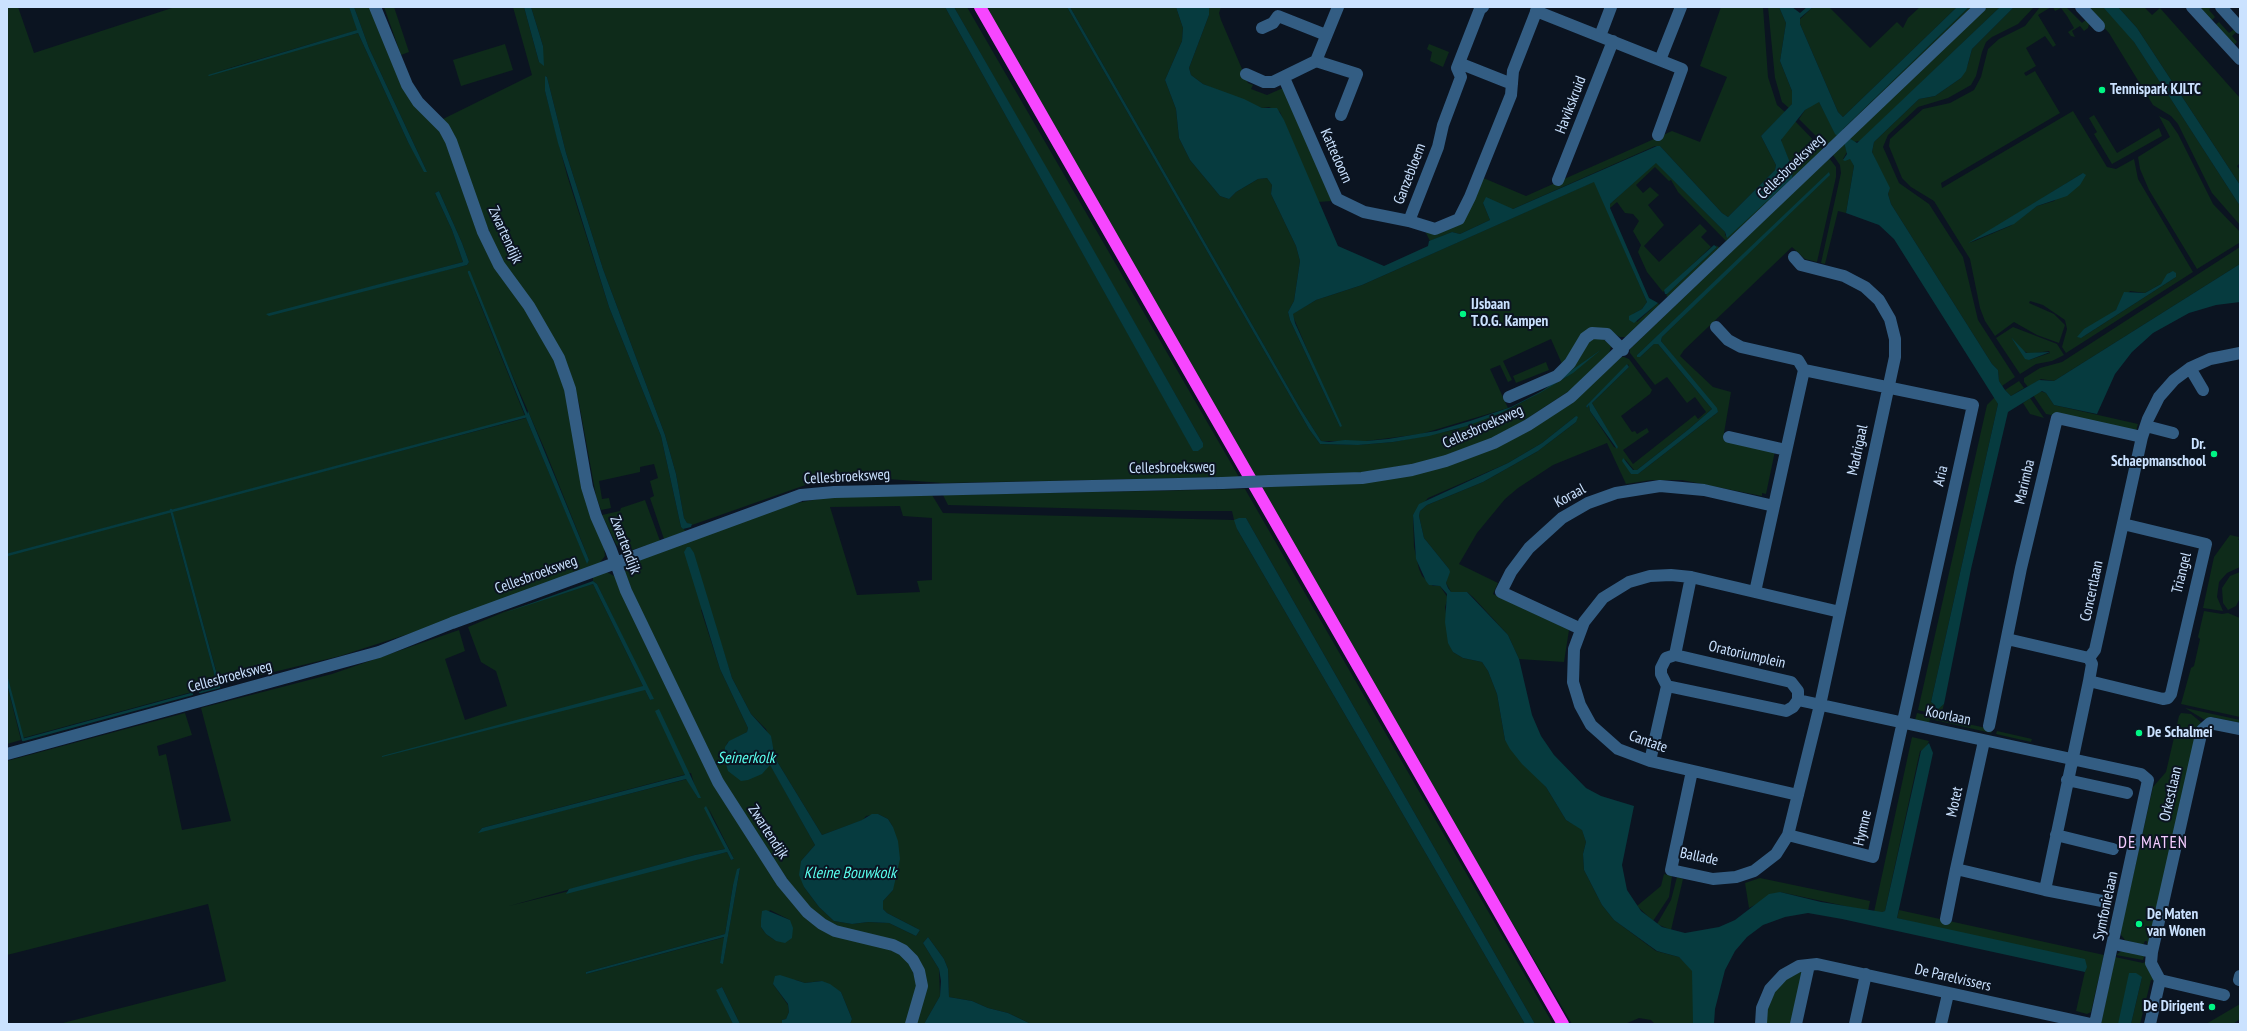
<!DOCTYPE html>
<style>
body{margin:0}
#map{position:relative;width:2247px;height:1031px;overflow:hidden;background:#0b1421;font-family:"PT Sans Narrow",sans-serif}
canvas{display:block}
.frame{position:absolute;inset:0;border:8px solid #cbe2ff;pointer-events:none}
</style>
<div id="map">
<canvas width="2247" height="1031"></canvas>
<div class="frame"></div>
</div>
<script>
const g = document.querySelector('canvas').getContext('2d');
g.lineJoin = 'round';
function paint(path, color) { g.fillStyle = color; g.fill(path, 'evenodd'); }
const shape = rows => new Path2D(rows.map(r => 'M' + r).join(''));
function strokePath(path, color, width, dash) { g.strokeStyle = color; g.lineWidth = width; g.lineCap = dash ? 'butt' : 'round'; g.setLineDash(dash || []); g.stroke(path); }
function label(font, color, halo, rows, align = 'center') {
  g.font = font + ' "PT Sans Narrow",sans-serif'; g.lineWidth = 4; g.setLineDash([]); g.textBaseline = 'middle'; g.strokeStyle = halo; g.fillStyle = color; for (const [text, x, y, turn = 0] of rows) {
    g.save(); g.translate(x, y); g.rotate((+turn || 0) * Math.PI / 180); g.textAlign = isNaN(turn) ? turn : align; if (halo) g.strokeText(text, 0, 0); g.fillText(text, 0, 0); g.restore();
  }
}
const green = shape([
 [7,7,18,7,34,53,175,7,349,7,358,30,216,72,358,33,408,142,427,172,369,48,354,7,372,7,407,92,441,128,473,212,558,362,604,547,605,556,598,565,430,627,340,656,220,685,172,511,526,418,587,563,589,560,545,450,473,286,525,416,7,554],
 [439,191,462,243,469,262,467,265,311,303,463,262,452,230,435,193],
 [384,7,394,7,409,52,401,55],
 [513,7,524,7,539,62,543,46,531,7,945,7,1193,450,1198,451,1203,443,954,7,967,7,1239,477,943,483,861,477,846,478,817,481,692,525,687,523,684,518,676,474,665,435,603,269,566,153,547,77,545,76,545,91,567,175,609,307,661,436,681,527,686,531,664,539,650,498,654,496,650,481,658,478,654,464,640,467,640,472,599,481,602,499,609,498,611,508,601,510,596,496,579,403,568,366,503,263,441,120,532,75],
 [984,7,1067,7,1309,429,1320,444,1358,445,1393,442,1454,430,1512,408,1565,378,1602,349,1566,376,1590,339,1600,336,1611,346,1609,354,1569,393,1513,431,1430,461,1359,473,1255,477],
 [1070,7,1176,7,1183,28,1182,41,1165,80,1176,109,1179,138,1190,160,1220,196,1229,199,1236,192,1258,179,1267,178,1272,185,1271,194,1296,246,1300,261,1294,301,1288,312,1290,320,1340,427,1292,314,1316,300,1362,285,1593,182,1595,182,1647,302,1642,309,1633,314,1637,322,1658,303,1661,307,1627,337,1620,337,1609,331,1575,349,1562,364,1551,339,1503,361,1512,380,1508,382,1500,365,1490,369,1508,408,1421,434,1366,441,1321,441,1300,408],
 [1209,7,1221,7,1219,13,1221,20,1248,83,1253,85,1251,89,1267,95,1283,88,1332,201,1318,202,1280,112,1269,107,1262,108,1217,90,1203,84,1191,75,1189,68,1209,15],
 [1721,7,1763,7,1768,77,1777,105,1785,112,1761,136,1776,165,1775,170,1728,217,1722,213,1660,146,1655,146,1513,209,1483,203,1490,220,1460,234,1452,232,1430,241,1425,231,1459,219,1481,177,1526,196,1672,131,1700,142,1727,77,1700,66],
 [1768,7,1779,7,1786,23,1780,61,1792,91,1792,104,1789,108,1782,102,1775,78],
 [1813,7,1829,7,1870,48,1897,22,1903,28,1908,18,1920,7,1957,7,1843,117,1838,112,1800,24,1800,19],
 [1969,7,1975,7,1845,132,1843,129],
 [1985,7,2000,7,1860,141,1854,142,1849,138],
 [2014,7,2034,7,2018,24,1992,37,1986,42,1982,52,1976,76,1971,85,1948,98,1918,107,1888,135,1883,147,1899,183,1929,204,1963,257,1978,320,2015,377,2002,386,1999,381,1998,370,1992,364,1891,204,1888,194,1889,191,1872,152,1874,142,1919,99,1935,96,1961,78,1968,64,1972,49],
 [2040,7,2051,7,2038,15,2056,45,2053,47,2045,36,2026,48,2036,66,2024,73,2026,76,2035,71,2060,113,1941,183,1942,188,2073,111,2107,167,2116,169,2134,159,2138,179,2193,272,2066,353,2062,347,2067,329,2065,320,2043,305,2030,301,2029,303,2054,314,2065,325,2059,343,2037,335,2014,322,1995,336,1985,321,1980,308,1970,259,1934,201,1911,187,1902,178,1889,146,1890,139,1923,109,1950,103,1974,90,1981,77,1988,49,1999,39,2025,26],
 [2083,173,2054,201,2037,206,2010,226,1970,243],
 [2170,272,2174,272,2176,277,2081,338,2116,310,2130,291,2145,293,2161,284],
 [2053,7,2066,7,2082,23,2087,19,2089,24,2088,28,2084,31,2080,26,2072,31,2075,37,2071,36,2068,32,2074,28,2067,16,2061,8,2055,11],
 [2085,7,2103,7,2129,34,2240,206,2240,225,2212,193,2178,124,2171,116,2153,105,2109,33],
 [2118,7,2144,7,2152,15,2160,8,2240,98,2240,163,2237,166,2240,170,2240,185,2137,28],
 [2198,7,2211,7,2209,10,2215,17,2211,21],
 [2219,22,2229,33,2236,28,2238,31,2232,36,2237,42,2233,46,2215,25],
 [505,44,513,70,461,86,453,60],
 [1429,44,1449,52,1443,67,1430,61,1432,52,1427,49],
 [1817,101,1819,102,1839,139,1827,147,1799,119,1805,110],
 [2094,115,2117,153,2159,128,2162,136,2112,164,2094,134,2097,132,2089,118],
 [2159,116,2169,121,2178,134,2213,204,2240,232,2239,243,2197,269,2149,190,2140,169,2138,157,2170,137],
 [1795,121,1825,152,1726,241,1678,192,1671,180,1669,181,1655,167,1636,185,1643,193,1650,187,1659,195,1648,205,1664,225,1644,246,1659,262,1700,224,1707,231,1701,237,1711,247,1663,292,1647,272,1638,252,1641,245,1633,231,1639,221,1633,214,1625,213,1617,202,1610,208,1610,204,1656,162,1725,232,1725,236,1791,165,1781,142,1782,137],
 [1844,142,1847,152,1843,159,1850,158,1854,166,1846,213,1838,211,1825,264,1821,263,1841,173,1840,165,1833,155],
 [1829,158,1836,167,1836,177,1817,262,1805,259,1792,247,1684,350,1680,356,1713,387,1731,392,1723,439,1775,451,1766,494,1762,493,1762,496,1682,480,1651,480,1626,484,1607,443,1553,465,1518,488,1505,499,1477,533,1459,564,1498,583,1493,594,1569,630,1564,662,1519,659,1508,635,1473,597,1467,592,1451,592,1446,583,1449,569,1424,538,1419,516,1420,511,1427,505,1483,482,1538,451,1576,422,1576,416,1542,443,1508,463,1428,498,1413,515,1414,547,1419,569,1422,576,1433,586,1440,586,1448,598,1445,607,1453,652,1463,658,1482,662,1488,671,1497,694,1505,740,1546,787,1566,820,1582,829,1586,842,1583,854,1584,870,1602,905,1614,920,1656,951,1679,957,1693,971,1693,1024,1655,1024,1651,1020,1639,1018,1625,1024,1572,1024,1393,721,1258,487,1468,457,1621,357,1624,357,1629,359,1652,390,1650,394,1621,416,1632,432,1635,431,1637,434,1647,428,1649,432,1623,450,1633,464,1695,415,1698,419,1706,412,1695,397,1687,403,1667,377,1655,385,1630,353,1630,349],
 [1830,173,1662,337,1661,341,1718,412,1638,474,1631,474,1625,459,1634,470,1637,470,1689,429,1712,409,1658,344,1654,344,1640,357,1637,355],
 [1628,364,1629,367,1592,403,1618,448,1614,447,1590,411,1589,404,1587,408,1586,406],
 [1716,245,1721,249,1669,298,1666,295,1717,247],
 [2240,247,2240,264,2054,381,2041,379,2028,387,2024,382,2024,378,2040,368,2062,362],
 [2013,327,2057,344,2064,355,2052,361,2036,364,2020,374,1996,338],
 [2011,337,2022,350,2029,354,2049,351,2050,353,2029,360],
 [1546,362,1549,370,1516,383,1513,376],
 [2019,381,2024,388,2011,396,2005,390],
 [2040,391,2046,393,2054,405,2138,424,2136,431,2046,414,2033,395],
 [1995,397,1998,404,1931,702,1935,705,1935,711,1944,704,1941,716,1918,710,1987,405],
 [2030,398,2044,418,2030,414,2023,403],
 [1245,489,1553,1024,1535,1024,1246,518,1237,529,1525,1024,1031,1024,1008,1013,988,1008,972,1001,949,997,948,969,944,959,928,937,923,943,939,969,940,996,924,1024,914,1024,919,962,836,928,805,905,730,795,652,642,623,567,628,561,786,505,835,496,932,495,943,513,1234,520,1232,511,1175,511,948,505,943,495],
 [900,506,903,516,932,518,932,580,917,581,920,592,857,595,830,507],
 [709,607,732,678,751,714,766,729,775,753,775,758,822,835,863,820,866,816,878,814,888,819,893,827,893,890,883,901,883,909,887,913,920,930,916,936,889,923,868,922,852,924,834,921,819,907,804,887,801,861,815,845,770,764,725,764,724,757,727,743,747,732,748,728,720,669,701,610],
 [645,500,660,541,632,550,621,549,616,544,602,515,620,511,621,508],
 [170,511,217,684,214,686,23,738,7,677,7,555],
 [2230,535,2239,537,2238,540,2240,540,2240,567,2227,573,2219,582,2217,597,2223,611,2203,608,2214,557],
 [605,571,616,577,718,786,804,913,878,943,907,958,918,984,907,1024,850,1024,852,1019,841,992,821,981,805,983,796,980,773,984,788,1005,789,1012,786,1019,782,1020,782,1024,740,1024,722,987,717,990,733,1024,59,1024,226,981,208,904,7,955,7,761,185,713,192,735,157,746,159,756,166,754,182,830,231,821,201,708,332,674,459,630,465,651,445,659,465,720,507,706,496,671,481,662,468,627,504,612,593,584,645,690,650,700,653,699,597,584,593,581,593,575],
 [691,773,698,798,687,779,479,832,482,828],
 [708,807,734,859,731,860,727,852,509,906,695,855,725,849],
 [740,868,723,963,720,963,725,937,586,974,586,972,725,934,733,885],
 [770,910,790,920,776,941,766,934,761,927],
 [2240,572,2240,598,2236,606,2228,610,2223,603,2222,588,2230,576],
 [2204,611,2222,614,2228,613,2240,618,2240,717,2181,704,2191,668,2194,666,2200,639,2198,637],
 [7,684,21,740,7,744],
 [2185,708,2240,720,2240,723,2212,717,2205,720],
 [1917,713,1991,729,1992,731,1991,733,1930,719,1929,723,1915,720],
 [2181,713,2191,714,2202,723,2149,944,2147,945,2147,941,2145,941,2143,945,2125,940,2121,935,2121,929,2153,787,2166,772,2179,716],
 [1997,731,2032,739,2031,742,1996,734],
 [1912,737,1929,741,1925,749,1920,751,1885,911,1880,913,1874,912],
 [1664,874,1672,876,1669,897,1653,921,1637,906,1661,886],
 [1677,877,1683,879,1671,930,1657,924,1671,900],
 [1760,878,1870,901,1868,911,1780,892,1749,908,1745,883],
 [1899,910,2104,955,2091,1012,2087,1014,2076,1011,2086,967,1897,918],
 [2123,950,2145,954,2143,960,2116,955],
 [2115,957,2143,963,2147,961,2157,981,2151,980,2140,1024,2131,1024,2142,977,2118,1024,2101,1024],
 [1804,969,1792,1024,1767,1024,1767,1007,1780,982],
 [2240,1004,2240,1019,2233,1024,2206,1024]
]);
const water = shape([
 [349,7,354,7,369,48,427,172,424,172,408,142,358,33,209,76,208,75,357,30],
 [524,7,531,7,543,46,544,66,539,62],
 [945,7,954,7,1056,184,1203,443,1203,447,1198,451,1193,451],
 [1067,7,1070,7,1300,408,1321,441,1329,442,1345,440,1366,441,1388,439,1436,431,1470,421,1511,407,1542,391,1602,349,1573,373,1540,393,1501,413,1467,426,1429,436,1393,442,1358,445,1320,444,1309,429],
 [1176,7,1209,7,1209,15,1189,68,1191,75,1203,84,1244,99,1262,108,1277,108,1284,120,1338,246,1384,266,1428,246,1429,241,1452,232,1460,234,1490,220,1483,203,1486,197,1513,209,1657,146,1660,146,1722,213,1728,217,1775,170,1776,165,1761,136,1792,104,1792,91,1780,61,1786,23,1779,7,1792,7,1800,13,1807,7,1813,7,1800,18,1800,24,1838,112,1843,117,1957,7,1969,7,1843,129,1849,138,1857,143,2000,7,2014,7,1972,49,1966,71,1961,78,1935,96,1919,99,1874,142,1872,152,1890,188,1888,194,1891,204,1992,364,1998,370,1999,381,2005,390,2011,396,2039,380,2054,381,2240,264,2240,302,2216,305,2189,313,2153,333,2132,352,2115,374,2097,414,2054,405,2046,393,2042,391,2008,412,1971,569,1944,704,1936,711,1935,705,1931,702,1998,404,1894,239,1879,225,1846,213,1854,166,1850,159,1845,161,1843,160,1847,154,1844,142,1835,134,1819,102,1805,110,1781,140,1793,170,1792,178,1727,238,1725,232,1656,163,1610,204,1610,208,1649,298,1658,303,1634,323,1629,320,1629,316,1642,309,1647,302,1594,182,1362,285,1316,300,1293,314,1295,323,1342,426,1340,427,1290,320,1288,312,1294,301,1300,261,1296,246,1271,194,1272,185,1267,178,1258,179,1236,192,1229,199,1220,196,1190,160,1179,138,1176,109,1165,80,1182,41,1183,28],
 [2103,7,2118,7,2137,28,2240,185,2240,206,2134,42],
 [545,76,547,77,566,153,603,269,665,435,676,474,684,518,687,523,692,524,691,527,683,529,681,527,661,436,609,307,558,143,545,91],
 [1829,172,1830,175,1662,337,1661,341,1717,408,1718,412,1638,474,1631,474,1622,461,1623,458,1633,470,1637,470,1689,429,1712,409,1658,344,1654,344,1640,357,1637,357,1637,355],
 [2083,173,2086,175,2080,185,2067,196,2037,206,2014,224,1968,243],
 [439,191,462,243,469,262,467,265,269,316,266,314,463,262,452,230,435,193],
 [1714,245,1717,247,1667,294,1665,294,1664,290],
 [2173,271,2176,273,2176,277,2081,338,2077,337,2084,329,2116,310,2124,292,2145,293,2161,284,2167,274],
 [2011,337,2026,353,2050,352,2029,360,2025,359],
 [1627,364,1629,367,1592,403,1618,447,1617,449,1590,411,1589,405,1587,408,1586,406],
 [528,411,589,560,587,564,526,418],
 [1576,416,1578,417,1576,422,1538,451,1483,482,1427,505,1420,511,1419,516,1424,538,1449,569,1450,572,1446,583,1448,588,1451,592,1467,592,1508,635,1519,659,1532,715,1541,736,1554,755,1586,788,1601,796,1634,806,1622,865,1627,890,1641,911,1662,927,1685,933,1719,927,1735,920,1769,894,1780,892,1821,902,1882,912,1885,911,1921,751,1929,743,1933,753,1897,918,2085,959,2087,967,2085,972,1842,919,1808,913,1785,917,1763,925,1747,937,1735,951,1725,970,1715,1009,1714,1024,1693,1024,1692,971,1679,957,1657,951,1614,920,1602,905,1584,870,1583,854,1586,842,1582,830,1566,820,1546,787,1522,764,1510,749,1505,740,1497,694,1488,671,1482,662,1463,658,1453,652,1448,643,1445,622,1447,594,1440,586,1429,585,1426,581,1416,559,1413,515,1419,504,1508,463,1542,443],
 [1239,518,1246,518,1535,1024,1525,1024,1237,529,1234,520],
 [687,547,690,547,694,553,732,678,751,714,771,736,775,758,822,835,862,820,872,814,878,814,888,819,893,827,898,841,900,859,893,890,883,901,883,909,887,913,920,930,916,936,889,923,868,922,852,924,834,921,819,907,804,887,799,875,801,861,815,845,770,765,762,774,748,780,741,781,728,771,724,757,725,747,729,741,747,732,748,728,720,669,684,552],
 [593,581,597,584,654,699,650,700,645,690,382,757,382,756,643,686,593,584,504,613],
 [659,709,701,798,698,798,686,779,478,833,482,828,685,775,655,711],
 [706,806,734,859,731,860,727,852,566,894,569,889,695,855,725,849,704,808],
 [740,868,723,964,720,963,724,937,586,974,586,972,725,934,733,885,737,869],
 [766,910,790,920,793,928,792,938,785,943,776,941,766,934,761,927,761,920,762,911],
 [928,937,944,959,948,969,949,997,972,1001,988,1008,1008,1013,1031,1024,924,1024,940,996,941,981,939,969,923,943],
 [2129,973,2136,973,2142,977,2131,1024,2118,1024],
 [780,975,805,983,822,981,830,984,841,992,852,1019,850,1024,782,1024,782,1020,786,1019,789,1012,788,1004,773,984,775,976],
 [722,987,740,1024,733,1024,716,990]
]);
const stream = shape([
 [171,510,219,687,200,692],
 [7,555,527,416,469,272],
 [7,679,23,740,192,694]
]);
const minor = shape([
 [375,7,407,85,418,102,444,128,451,141,483,232,499,265,529,306,559,358,570,389,587,487,596,516,611,550,626,591,718,782,782,882,807,912,822,924,835,931,893,945,903,950,913,960,919,971,922,986,911,1024],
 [1483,7,1480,9,1457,68,1461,77,1443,125,1438,147,1409,221,1435,229,1459,219,1470,197,1511,95,1513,71,1538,7],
 [2081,7,2099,26],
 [2192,7,2240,59],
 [2221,7,2240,28],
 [1536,11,1682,69,1658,135],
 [1262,28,1273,23,1278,16,1326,35],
 [1600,36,1611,7],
 [1660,60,1681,7],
 [1316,61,1357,74,1341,115],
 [1459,63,1512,84],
 [1246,74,1264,82,1273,82,1316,61,1338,7],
 [1284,78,1337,199,1364,212,1409,221],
 [1558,180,1613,41],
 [1716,327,1728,340,1741,347,1798,360,1804,370,1973,405,1873,857,1788,835],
 [2190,368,2203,390],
 [1509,397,1557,376,1570,363,1585,338,1592,333,1607,334,1623,350],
 [2146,426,2173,433],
 [1729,437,1786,450],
 [1270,481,1362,478,1412,470,1446,461,1494,443,1528,425,1571,397,1980,7],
 [1755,592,1804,370],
 [1581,629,1501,592,1511,572,1529,548,1562,518,1588,503,1616,493,1660,486,1704,490,1774,506],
 [2007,639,2089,658],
 [1675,655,1791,682,1798,691,1798,700,1793,707,1786,711,1667,686,1661,674,1661,668,1666,658,1675,655,1691,577],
 [2089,681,2163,699,2168,698,2171,694,2206,544,2123,524],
 [1798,700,2141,774,2148,780,2095,1024],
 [1989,726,2021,568,2057,418,2142,437],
 [1984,741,1956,869,2045,890,2089,681,2092,664,2089,658,2095,650,2142,437,2148,419,2159,397,2174,380,2190,368,2210,359,2240,353],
 [7,754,379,652,452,623,801,495,834,492,1222,483],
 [1650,761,1667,686],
 [1692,771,1671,870,1713,879,1736,877,1754,871,1776,854,1788,835,1820,705,1895,357,1895,339,1890,319,1879,300,1865,287,1844,276,1801,265,1794,257],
 [2067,780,2127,793],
 [1798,795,1650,761,1618,749,1591,725,1580,705,1573,682,1574,649,1584,622,1603,598,1629,582,1650,576,1671,575,1691,577,1840,612],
 [2056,835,2113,849],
 [2045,890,2102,901],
 [1946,919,1956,869],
 [2114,944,2152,952,2202,730,2210,723,2240,729],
 [2160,980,2224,995],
 [2239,980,2240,976],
 [1761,1024,1762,1008,1770,989,1783,975,1799,966,1817,964,2091,1024],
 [1796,1024,1809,965],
 [1855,1024,1866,974],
 [1941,1024,1948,994],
 [2150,1024,2160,980,2151,963,2152,952]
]);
const highway = shape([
 [980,7,1563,1024]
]);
const minorBridge = shape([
 [1222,483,1270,481]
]);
const markers = [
 [2102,90,4,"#00f684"],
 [1463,314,4,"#00f684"],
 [2214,454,4,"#00f684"],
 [2139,733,4,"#00f684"],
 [2139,924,4,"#00f684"],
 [2212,1007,4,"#00f684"]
];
const poiNames = [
 ["Tennispark KJLTC",2110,90],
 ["IJsbaan",1471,305],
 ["T.O.G. Kampen",1471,322],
 ["Dr.",2206,445,"right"],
 ["Schaepmanschool",2206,462,"right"],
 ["De Schalmei",2147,733],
 ["De Maten",2147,915],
 ["van Wonen",2147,932],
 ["De Dirigent",2204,1007,"right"]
];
const streetNames = [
 ["Havikskruid",1571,105,-69],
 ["Kattedoorn",1336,156,66],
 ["Cellesbroeksweg",1791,167,-44],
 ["Ganzebloem",1410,174,-69],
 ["Zwartendijk",505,235,65],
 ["Cellesbroeksweg",1483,427,-24],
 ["Madrigaal",1858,450,-78],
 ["Cellesbroeksweg",1172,468,-1],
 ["Aria",1941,476,-77],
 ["Cellesbroeksweg",847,477,-3],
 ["Marimba",2025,482,-77],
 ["Koraal",1570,496,-29],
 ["Zwartendijk",625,545,69],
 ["Triangel",2182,573,-76],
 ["Cellesbroeksweg",536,575,-20],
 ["Concertlaan",2092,591,-78],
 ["Oratoriumplein",1747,655,13],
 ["Cellesbroeksweg",230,677,-15],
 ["Koorlaan",1948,716,12],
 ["Cantate",1648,742,19],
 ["Orkestlaan",2171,794,-77],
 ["Motet",1955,802,-78],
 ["Hymne",1863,828,-77],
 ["Zwartendijk",768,832,57],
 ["Ballade",1699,857,12],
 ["Symfonielaan",2106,906,-78],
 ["De Parelvissers",1953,978,13]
];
const waterNames = [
 ["Seinerkolk",746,758],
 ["Kleine Bouwkolk",850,873]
];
const quarterNames = [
 ["DE MATEN",2153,843]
];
paint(green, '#0e2b1a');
paint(water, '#063b3f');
strokePath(stream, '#063b3f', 2.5);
strokePath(minor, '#335d83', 12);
strokePath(highway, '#f746ff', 12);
strokePath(minorBridge, '#335d83', 12);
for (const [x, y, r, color] of markers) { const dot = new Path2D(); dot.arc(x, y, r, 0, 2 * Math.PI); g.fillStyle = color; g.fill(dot); strokePath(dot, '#0b1421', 1.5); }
label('bold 15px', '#cbe2ff', '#0b1421', poiNames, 'left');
label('15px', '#cbe2ff', '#0b1421', streetNames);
label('italic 16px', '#59ffef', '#0b1421', waterNames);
g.letterSpacing = '1px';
label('17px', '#f5cdff', '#0b1421', quarterNames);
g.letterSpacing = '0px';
</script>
